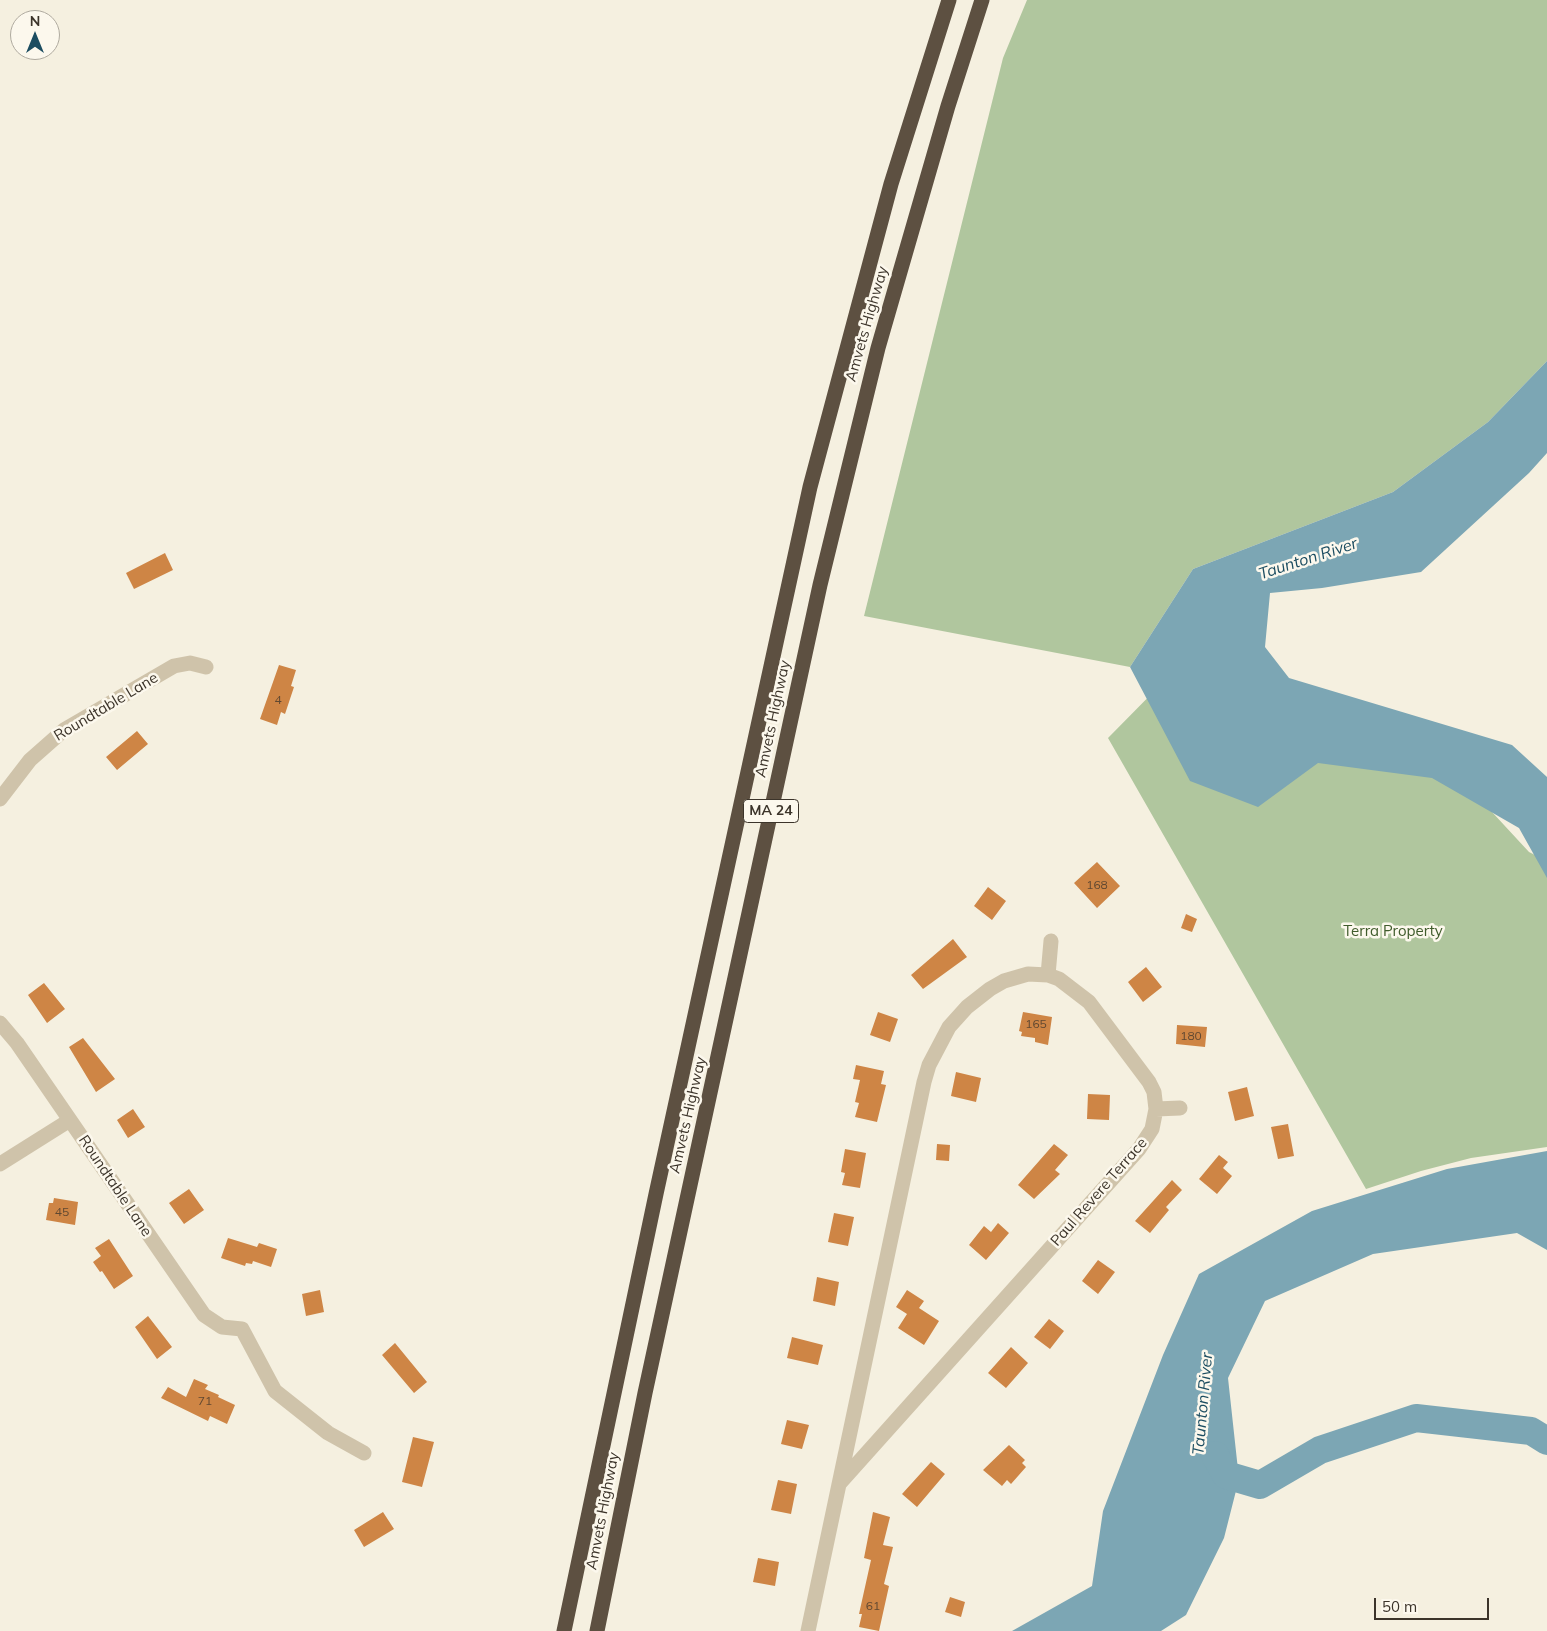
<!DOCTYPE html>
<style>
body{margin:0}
#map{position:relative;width:1547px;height:1631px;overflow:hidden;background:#f5f0e0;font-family:Mulish,sans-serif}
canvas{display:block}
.north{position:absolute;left:10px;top:10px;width:50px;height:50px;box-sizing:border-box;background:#fcf8ed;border:1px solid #afaa9f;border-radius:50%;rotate:0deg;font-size:14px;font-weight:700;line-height:20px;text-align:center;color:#3c342a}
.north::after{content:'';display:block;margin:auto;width:18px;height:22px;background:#1c4d61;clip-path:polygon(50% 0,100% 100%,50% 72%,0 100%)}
.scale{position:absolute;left:1374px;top:1598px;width:115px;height:22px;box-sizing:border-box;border:2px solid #3c342a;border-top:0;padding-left:6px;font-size:15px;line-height:18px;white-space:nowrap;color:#3c342a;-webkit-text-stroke:4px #fcf8ed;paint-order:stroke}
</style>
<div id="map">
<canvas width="1547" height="1631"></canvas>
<div class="north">N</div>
<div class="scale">50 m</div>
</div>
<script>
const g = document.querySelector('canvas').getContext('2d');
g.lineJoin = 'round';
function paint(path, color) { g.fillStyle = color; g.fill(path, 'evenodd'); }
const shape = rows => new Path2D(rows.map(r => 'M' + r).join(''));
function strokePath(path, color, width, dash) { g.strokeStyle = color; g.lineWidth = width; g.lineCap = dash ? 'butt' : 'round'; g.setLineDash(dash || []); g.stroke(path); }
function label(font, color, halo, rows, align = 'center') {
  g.font = font + ' Mulish,sans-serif'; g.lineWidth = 5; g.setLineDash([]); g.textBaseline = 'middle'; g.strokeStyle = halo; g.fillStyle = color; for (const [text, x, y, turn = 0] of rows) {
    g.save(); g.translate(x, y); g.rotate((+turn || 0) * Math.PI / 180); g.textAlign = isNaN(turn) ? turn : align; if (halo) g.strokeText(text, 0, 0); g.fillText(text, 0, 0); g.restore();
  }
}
const green = shape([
 [1027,0,1547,0,1547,361,1488,422,1393,492,1193,569,1130,667,864,616,1003,58],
 [1175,670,1307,743,1467,785,1529,852,1547,861,1547,1147,1471,1158,1421,1171,1366,1189,1108,738]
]);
const water = shape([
 [1547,361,1547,453,1529,473,1421,572,1322,588,1270,593,1265,647,1289,678,1512,745,1547,777,1547,878,1519,828,1432,778,1318,763,1258,807,1190,781,1130,667,1193,569,1393,492,1488,422],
 [1547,1151,1547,1250,1517,1233,1373,1254,1265,1301,1228,1378,1239,1479,1224,1538,1186,1615,1161,1631,1012,1631,1092,1586,1103,1511,1163,1355,1199,1274,1312,1211,1447,1169]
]);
const river = shape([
 [1215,1455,1226,1475,1260,1485,1320,1450,1416,1418,1531,1431,1547,1441]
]);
const building = shape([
 [165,553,173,570,134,589,126,573],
 [279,665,296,670,291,686,294,687,285,714,281,712,277,725,260,719],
 [137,731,148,744,117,770,106,757],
 [1097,862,1120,886,1097,908,1074,883],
 [988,887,1006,901,992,920,974,906],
 [1186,914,1197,919,1192,932,1181,928],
 [953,939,967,957,923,989,911,975],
 [1146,967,1162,987,1143,1002,1128,982],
 [44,983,65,1009,47,1023,28,995],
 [878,1012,898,1019,890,1042,870,1035],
 [1023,1012,1052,1017,1048,1045,1035,1042,1035,1038,1021,1036,1022,1032,1019,1031],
 [1177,1025,1207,1027,1205,1047,1176,1044],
 [83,1038,115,1079,96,1092,69,1047],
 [856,1065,884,1071,881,1084,886,1085,877,1122,855,1117,859,1103,855,1102,860,1080,853,1079],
 [956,1072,981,1078,976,1102,951,1096],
 [1247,1087,1254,1116,1235,1121,1228,1092],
 [1088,1094,1110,1095,1109,1120,1087,1119],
 [133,1109,145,1127,128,1138,117,1120],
 [1288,1124,1294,1156,1278,1159,1271,1127],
 [937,1144,950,1145,949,1161,936,1160],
 [1054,1144,1068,1155,1055,1170,1060,1174,1034,1199,1018,1185],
 [845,1149,866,1153,860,1188,842,1185,845,1173,841,1172],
 [1219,1155,1228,1162,1223,1168,1232,1176,1217,1194,1199,1179],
 [1172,1180,1182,1190,1166,1207,1169,1210,1150,1233,1135,1221],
 [189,1189,204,1210,184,1224,169,1203],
 [54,1198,78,1202,75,1225,46,1220,49,1203,53,1203],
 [834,1213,854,1217,848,1246,828,1242],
 [998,1223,1009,1233,986,1260,969,1245,984,1226,991,1232],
 [228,1238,257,1247,259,1243,277,1249,271,1267,253,1261,252,1264,246,1263,245,1266,221,1258],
 [109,1239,133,1276,114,1289,102,1271,100,1272,93,1262,101,1256,95,1248],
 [1098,1260,1115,1272,1098,1294,1082,1281],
 [817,1277,839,1282,835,1306,813,1301],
 [320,1290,324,1312,306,1316,302,1294],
 [907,1290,924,1301,919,1308,939,1321,924,1345,898,1328,907,1314,896,1307],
 [148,1316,172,1347,157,1359,135,1327],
 [1049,1319,1064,1331,1050,1349,1034,1337],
 [792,1337,823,1345,818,1365,787,1358],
 [395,1343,427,1382,414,1393,382,1355],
 [1011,1347,1028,1363,1006,1388,988,1373],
 [194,1379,208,1385,205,1389,219,1395,218,1397,235,1405,227,1424,210,1416,208,1421,161,1398,168,1387,186,1397],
 [787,1420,809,1425,802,1449,781,1444],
 [413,1437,434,1442,422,1487,402,1482],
 [1009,1445,1025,1460,1022,1463,1026,1467,1011,1484,1007,1480,1002,1486,983,1470],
 [931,1462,945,1474,917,1507,902,1494],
 [778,1480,797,1484,791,1514,771,1510],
 [383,1512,394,1529,364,1547,354,1530],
 [873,1512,890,1517,883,1545,893,1547,884,1584,889,1586,879,1631,859,1627,862,1614,859,1614,871,1560,864,1558],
 [758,1558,779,1562,775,1586,753,1582],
 [950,1597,965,1602,961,1617,945,1612]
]);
const minor = shape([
 [0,799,30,760,64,730,174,666,190,663,206,667],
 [1048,975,1051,941],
 [0,1023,17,1043,204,1315,222,1327,242,1329,275,1391,328,1433,364,1453],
 [1156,1109,1180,1108],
 [0,1164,70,1120],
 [808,1631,924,1082,929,1065,949,1027,967,1007,990,989,1004,981,1028,974,1048,975,1059,979,1089,1002,1149,1082,1154,1092,1156,1109,1152,1129,1139,1149,839,1484]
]);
const highway = shape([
 [564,1631,656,1194,810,487,891,184,949,0],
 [597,1631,645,1393,820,585,878,348,948,106,982,0]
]);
const numberNames = [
 ["4",278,700],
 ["168",1097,885],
 ["165",1036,1024],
 ["180",1191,1036],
 ["45",62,1212],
 ["71",205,1401],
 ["61",873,1606]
];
const shields = [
 [771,811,55]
];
const shieldNames = [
 ["MA 24",771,811]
];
const streetNames = [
 ["Amvets Highway",867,324,-74],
 ["Roundtable Lane",106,707,-31],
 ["Amvets Highway",773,719,-78],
 ["Amvets Highway",688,1115,-77],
 ["Roundtable Lane",115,1186,56],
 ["Paul Revere Terrace",1099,1192,-49],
 ["Amvets Highway",603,1511,-79]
];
const parkNames = [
 ["Terra Property",1393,931]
];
const waterNames = [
 ["Taunton River",1308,559,-18],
 ["Taunton River",1203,1404,-85]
];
paint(green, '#b0c69e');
paint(water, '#7ca6b4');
strokePath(river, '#7ca6b4', 28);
paint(building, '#ce8545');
strokePath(minor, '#cfc3aa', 15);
strokePath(highway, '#5d5041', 15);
label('12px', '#604831', null, numberNames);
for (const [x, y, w] of shields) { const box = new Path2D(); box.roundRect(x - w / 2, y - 11.5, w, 23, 4); g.fillStyle = '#fcf8ed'; g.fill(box); strokePath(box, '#3c342a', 1); }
label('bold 14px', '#3c342a', null, shieldNames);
label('15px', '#3c342a', '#fcf8ed', streetNames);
label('15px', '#405c2c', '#fcf8ed', parkNames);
label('italic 16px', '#1c4d61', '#fcf8ed', waterNames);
</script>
